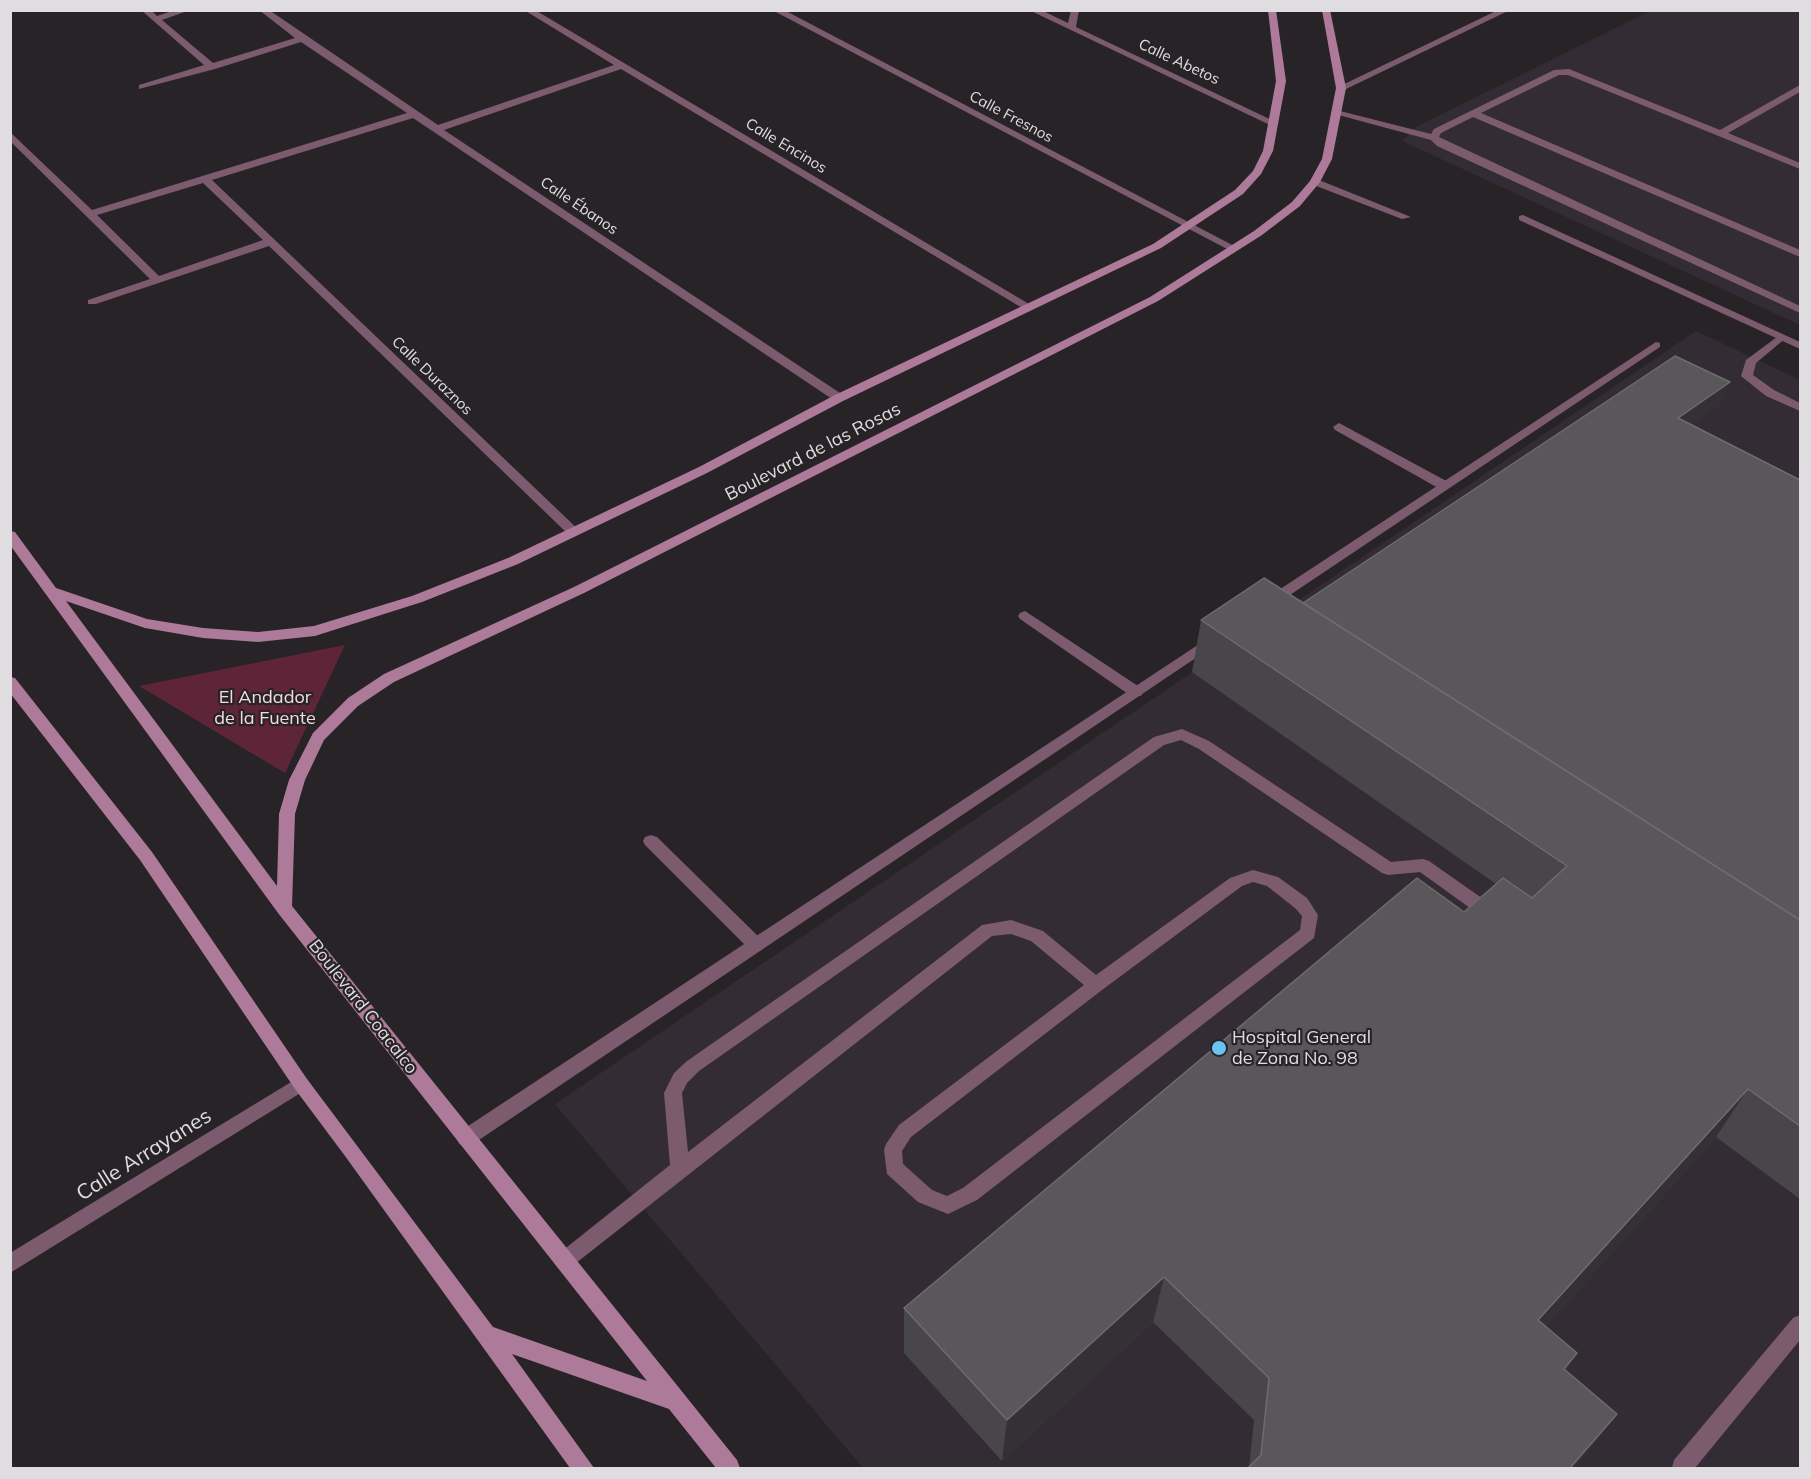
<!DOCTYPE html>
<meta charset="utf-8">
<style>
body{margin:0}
#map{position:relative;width:1811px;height:1479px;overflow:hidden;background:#272327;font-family:Mulish,sans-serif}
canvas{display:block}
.frame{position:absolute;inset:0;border:12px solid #e0dde0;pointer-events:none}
</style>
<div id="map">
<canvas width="1811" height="1479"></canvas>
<div class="frame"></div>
</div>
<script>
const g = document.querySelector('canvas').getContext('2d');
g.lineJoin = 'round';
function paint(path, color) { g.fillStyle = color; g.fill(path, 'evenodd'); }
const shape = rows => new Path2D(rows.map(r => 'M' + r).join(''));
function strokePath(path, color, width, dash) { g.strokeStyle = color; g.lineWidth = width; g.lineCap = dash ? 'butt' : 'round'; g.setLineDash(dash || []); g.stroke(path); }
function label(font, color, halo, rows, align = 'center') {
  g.font = font + ' Mulish,sans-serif'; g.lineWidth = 4.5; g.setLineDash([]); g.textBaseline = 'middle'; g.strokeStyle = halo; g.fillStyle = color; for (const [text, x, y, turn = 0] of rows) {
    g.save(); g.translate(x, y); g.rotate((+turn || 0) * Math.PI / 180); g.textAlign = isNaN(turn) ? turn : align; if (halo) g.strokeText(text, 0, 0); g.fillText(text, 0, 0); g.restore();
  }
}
const built = shape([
 [1650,11,1800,11,1800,325,1402,141,1416,127],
 [1696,331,1800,380,1800,1468,863,1468,555,1104]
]);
const green = shape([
 [345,645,285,773,139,686]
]);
const lane = shape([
 [1569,69,1720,130,1800,85,1800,92,1728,133,1800,163,1800,169,1568,75,1559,75,1481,113,1800,250,1800,257,1473,117,1441,133,1439,137,1800,306,1800,313,1437,146,1431,140,1331,113,1336,110,1431,134,1434,129,1554,70,1569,69],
 [1781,334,1787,337,1756,363,1753,375,1774,390,1800,403,1800,411,1766,396,1741,376,1746,360,1781,334],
 [1339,423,1450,483,1451,486,1445,490,1440,489,1335,430,1333,427,1339,423],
 [1025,611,1141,688,1143,692,1141,696,1131,696,1020,619,1018,616,1020,613,1025,611],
 [1182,729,1209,741,1391,862,1423,859,1429,861,1496,908,1498,913,1496,918,1490,920,1484,918,1420,872,1388,875,1382,873,1199,749,1181,740,1164,745,699,1071,687,1083,682,1093,688,1152,982,925,1011,920,1043,931,1096,975,1230,878,1253,870,1278,877,1307,898,1318,915,1314,938,977,1200,948,1214,918,1202,887,1174,884,1150,886,1144,899,1125,1084,985,1031,941,1011,934,992,936,571,1267,564,1270,557,1267,554,1261,557,1255,670,1165,664,1093,674,1073,687,1061,1154,737,1182,729],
 [1253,882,1267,886,1295,908,1302,916,1300,930,963,1188,947,1196,932,1190,903,1164,902,1151,911,1137,1102,990,1242,886,1253,882],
 [651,835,657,837,762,940,764,945,762,950,756,952,750,950,645,845,643,841,645,837,651,835]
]);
const street = shape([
 [141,10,151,10,157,16,175,10,190,10,162,20,213,63,295,38,259,10,269,10,438,125,614,65,524,10,535,10,1034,307,1032,309,1024,309,621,69,444,130,843,395,843,401,835,401,413,118,212,180,581,532,574,536,569,535,269,246,96,304,88,304,88,300,150,279,10,141,10,132,92,210,407,113,301,42,215,69,139,89,139,85,204,65,141,10],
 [203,183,263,240,159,276,97,215,203,183],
 [772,10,784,10,1238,248,1229,250,772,10],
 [1029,10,1041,10,1068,23,1071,10,1079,10,1076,27,1278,123,1270,125,1029,10],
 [1498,10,1510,10,1344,90,1336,88,1498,10],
 [1311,180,1319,180,1411,217,1402,219,1311,184,1311,180],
 [1523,215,1800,342,1800,349,1519,220,1519,216,1523,215],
 [1656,342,1660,343,1660,347,1275,605,1265,605,1263,602,1265,599,1656,342],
 [1210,637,1217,642,1215,645,473,1144,466,1146,459,1144,457,1138,459,1132,1210,637],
 [301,1076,307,1079,310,1084,307,1089,10,1273,10,1253,301,1076],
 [1800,1315,1800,1340,1695,1468,1672,1468,1674,1460,1793,1318,1800,1315]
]);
const secondary = shape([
 [1268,10,1276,10,1286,81,1273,151,1261,174,1243,194,1161,248,843,401,707,473,518,564,422,602,315,636,258,642,203,638,145,628,66,601,277,886,279,814,289,780,313,733,348,698,384,674,574,587,1150,297,1254,231,1292,202,1310,181,1322,159,1336,88,1322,10,1330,10,1346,88,1332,159,1320,182,1300,206,1262,235,1158,301,584,593,394,682,358,706,324,740,305,780,295,814,292,906,737,1460,740,1468,716,1468,669,1409,512,1354,594,1468,570,1468,345,1156,295,1089,140,860,10,693,10,677,15,678,152,852,307,1079,493,1327,647,1381,278,913,10,545,10,531,15,532,56,588,147,619,203,628,258,632,314,626,412,596,508,558,699,467,835,395,1153,244,1235,190,1253,171,1263,151,1276,81,1268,10]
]);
const wall = shape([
 [1721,403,1691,424,1800,480,1800,1199,1716,1137,1546,1326,1566,1371,1586,1455,1249,1468,1254,1420,1153,1322,1002,1461,904,1353,904,1308,1464,912,1496,884,1192,672,1201,620,1303,603]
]);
const shadedWall = shape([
 [1730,382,1721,403,1670,439,1678,418],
 [1748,1089,1716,1137,1512,1364,1538,1320],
 [1164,1277,1153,1322,1002,1461,1007,1420],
 [1577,1353,1549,1397,1564,1369],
 [1617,1414,1586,1455,1575,1468,1570,1468]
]);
const building = shape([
 [1675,356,1730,382,1678,418,1800,480,1800,920,1303,603,1675,356],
 [1264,578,1800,920,1800,1126,1748,1089,1538,1320,1577,1353,1564,1369,1617,1414,1570,1468,1248,1468,1261,1455,1269,1378,1164,1277,1007,1420,904,1308,1417,878,1464,912,1503,878,1532,898,1567,866,1201,620,1264,578]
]);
const markers = [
 [1219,1048,8,"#69c4f1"]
];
const farStreetnames = [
 ["Calle Abetos",1179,62,25],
 ["Calle Fresnos",1011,117,28],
 ["Calle Encinos",786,146,31],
 ["Calle Ébanos",579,206,34],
 ["Calle Duraznos",432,376,44]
];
const streetNames = [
 ["Boulevard de las Rosas",813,452,-27],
 ["Boulevard Coacalco",363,1007,52]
];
const parkNames = [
 ["El Andador",265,698],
 ["de la Fuente",265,719]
];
const poiNames = [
 ["Hospital General",1232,1038],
 ["de Zona No. 98",1232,1059]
];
const nearStreetnames = [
 ["Calle Arrayanes",144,1155,-32]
];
paint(built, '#342c34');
paint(green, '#5e2538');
paint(lane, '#7c5b6f');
paint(street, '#7c5b6f');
paint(secondary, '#ad7a99');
paint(wall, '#48464a');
paint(shadedWall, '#343135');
paint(building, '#59575a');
strokePath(building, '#6e6c6f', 1.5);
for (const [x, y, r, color] of markers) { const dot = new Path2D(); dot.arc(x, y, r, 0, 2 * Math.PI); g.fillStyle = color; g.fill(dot); strokePath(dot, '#272327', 2); }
label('15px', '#e0dde0', '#272327', farStreetnames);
label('18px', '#e0dde0', '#272327', streetNames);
label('18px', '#f3dae0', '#272327', parkNames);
label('18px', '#e0dde0', '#272327', poiNames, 'left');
label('21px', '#e0dde0', '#272327', nearStreetnames);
</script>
